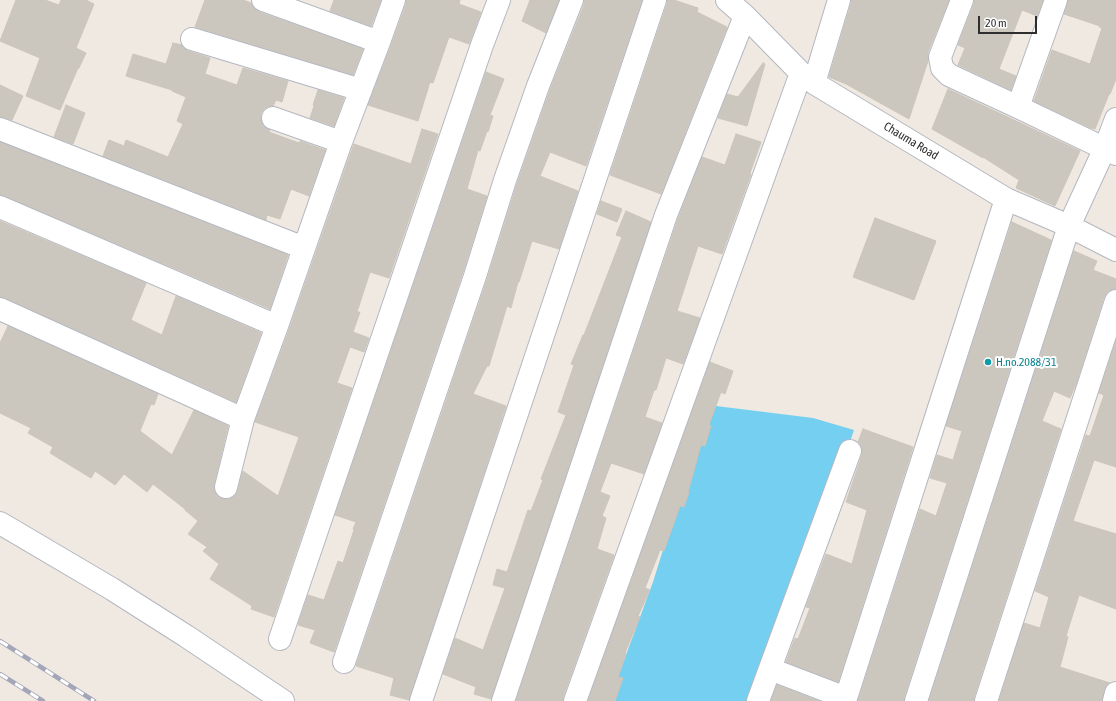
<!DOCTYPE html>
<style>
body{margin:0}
#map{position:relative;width:1116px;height:701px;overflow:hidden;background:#efe9e1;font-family:"Asap Condensed",sans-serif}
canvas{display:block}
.scale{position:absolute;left:978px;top:16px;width:59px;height:18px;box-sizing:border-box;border:2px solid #2e2e2e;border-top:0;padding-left:5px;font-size:12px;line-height:14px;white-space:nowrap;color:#2e2e2e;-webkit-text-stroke:3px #fff;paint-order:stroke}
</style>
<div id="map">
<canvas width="1116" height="701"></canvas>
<div class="scale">20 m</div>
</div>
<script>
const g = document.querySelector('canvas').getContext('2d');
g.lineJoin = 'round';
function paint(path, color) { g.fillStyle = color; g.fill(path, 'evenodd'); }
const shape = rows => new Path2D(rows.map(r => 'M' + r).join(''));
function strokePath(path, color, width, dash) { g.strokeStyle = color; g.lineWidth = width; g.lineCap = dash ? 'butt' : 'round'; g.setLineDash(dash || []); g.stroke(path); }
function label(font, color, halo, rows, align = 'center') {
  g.font = font + ' "Asap Condensed",sans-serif'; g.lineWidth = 4; g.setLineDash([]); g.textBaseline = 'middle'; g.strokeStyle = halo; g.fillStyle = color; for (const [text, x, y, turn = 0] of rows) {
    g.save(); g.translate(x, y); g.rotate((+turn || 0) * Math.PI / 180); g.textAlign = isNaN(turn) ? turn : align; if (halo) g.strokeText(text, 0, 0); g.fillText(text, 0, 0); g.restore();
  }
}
const water = shape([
 [708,405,813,418,854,430,761,701,609,701,653,582]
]);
const building = shape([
 [16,0,45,0,59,5,61,0,86,0,94,4,76,48,86,53,79,68,78,68,60,110,26,96,40,58,0,41,16,0],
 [205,0,243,0,251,3,254,8,259,12,363,49,353,75,195,27,205,0],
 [334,0,381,0,371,26,330,11,334,0],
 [406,0,460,0,459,4,481,12,469,44,449,37,433,83,430,82,418,121,368,105,391,46,406,4,406,0],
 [530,0,559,0,546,33,522,21,530,0],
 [584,0,642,0,586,166,550,152,540,176,578,191,559,249,532,241,519,282,518,282,511,308,507,306,489,366,487,366,473,394,506,406,409,700,390,695,394,678,356,666,487,280,517,184,550,90,584,5,584,0],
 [667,0,674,0,698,8,697,12,727,27,661,194,610,175,667,4,667,0],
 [851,0,949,0,928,52,928,61,909,119,846,84,829,77,851,4,851,0],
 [974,0,1043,0,1037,16,1022,10,999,69,1016,76,1011,90,958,65,965,48,958,45,974,4,974,0],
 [1068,0,1116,0,1116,79,1110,94,1109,94,1095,129,1091,128,1034,101,1052,50,1090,64,1102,28,1099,27,1100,26,1064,14,1068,0],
 [173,43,182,45,183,48,188,51,210,58,205,74,237,85,243,68,288,81,282,102,276,100,273,106,270,106,265,108,261,113,261,120,263,126,270,130,269,132,299,143,300,141,325,150,309,196,291,189,280,219,267,215,266,220,103,156,109,140,124,146,126,140,168,157,183,124,177,121,186,97,172,91,172,90,126,76,133,54,166,64,173,43],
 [763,63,765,64,747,126,718,118,727,94,738,97,763,63],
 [486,72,504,79,490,115,493,116,488,132,487,131,480,151,478,150,467,189,487,196,463,272,334,652,310,643,315,630,298,625,308,595,324,600,338,561,343,563,354,530,353,529,356,522,335,515,486,72],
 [0,85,23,96,12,120,0,117,0,85],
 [948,89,1080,151,1055,206,1016,188,1019,180,983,157,983,158,932,129,948,89],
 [318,90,344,98,334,126,310,118,314,106,313,105,318,90],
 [66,105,85,113,73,144,54,137,66,105],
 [422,129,438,134,389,278,370,272,357,312,360,312,353,332,369,338,364,352,350,347,337,383,352,388,274,617,251,609,252,606,210,579,219,564,203,551,207,547,188,534,198,521,185,510,185,509,153,484,147,492,124,474,115,485,95,471,91,478,50,453,53,447,28,433,31,428,0,413,0,343,8,326,158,394,154,405,151,404,140,431,172,455,194,410,228,426,214,484,214,490,217,496,223,499,229,499,235,496,238,490,243,471,278,496,299,437,255,422,289,330,354,144,411,164,422,129],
 [736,134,761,142,750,173,751,174,722,254,698,246,677,311,700,318,683,364,666,358,656,390,654,390,645,417,662,423,644,474,611,463,600,492,610,496,602,516,606,518,597,549,614,555,563,697,563,701,516,701,678,219,702,157,725,165,736,134],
 [0,142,288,255,270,309,5,196,0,195,0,142],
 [601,201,622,209,617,222,597,214,601,201],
 [626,211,651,222,491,699,474,694,476,687,443,674,455,638,483,650,505,588,493,585,497,569,507,572,528,510,531,511,543,480,541,479,566,415,558,412,574,365,571,364,583,335,584,335,622,237,616,235,626,211],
 [875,218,936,241,914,300,853,277,875,218],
 [0,221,146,283,131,320,162,335,176,296,261,333,236,402,5,298,0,297,0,221],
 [1012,222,1051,240,1051,241,904,697,904,701,858,701,920,509,936,516,947,483,930,478,937,455,953,460,962,431,946,426,1012,222],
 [1074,251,1097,261,1093,270,1116,279,1116,289,1113,289,1108,291,1104,297,1076,384,1070,398,1054,391,1042,421,1061,429,974,697,974,701,929,701,1074,251],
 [1116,341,1116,467,1094,460,1073,521,1116,534,1116,609,1079,595,1066,636,1068,637,1060,667,1110,683,1107,685,1104,690,1102,701,999,701,1024,623,1040,628,1049,597,1035,591,1086,435,1090,436,1104,395,1099,393,1116,341],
 [710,362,733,371,725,394,721,392,709,425,711,426,705,446,701,445,688,492,689,492,684,507,680,506,664,551,660,550,645,588,650,590,638,616,640,617,625,653,626,654,618,677,623,678,615,701,588,701,710,362],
 [863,429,913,447,838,682,786,662,795,638,798,639,810,608,806,607,826,554,852,564,867,510,846,502,862,455,862,448,860,443,858,442,863,429],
 [777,685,819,701,771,701,777,685]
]);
const minor = shape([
 [263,0,379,42],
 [727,0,745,16,801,73,814,83,1006,199,1069,226,1116,250],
 [962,0,940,57,942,68,949,75,1018,107,1116,154],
 [192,39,361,90],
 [814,83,839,0],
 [1018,107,1056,0],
 [273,118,341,142],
 [0,129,304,248],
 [0,207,277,326],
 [0,309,243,419],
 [226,487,243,419,277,326,341,142,379,42,394,0],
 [0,523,112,589,186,636,283,701],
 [280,639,482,45,499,0],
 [344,662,475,276,505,180,538,86,572,0],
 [770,669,846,698],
 [421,701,655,0],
 [503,701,666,215,745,16],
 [575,701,801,73],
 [758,701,850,451],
 [845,701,1006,199],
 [916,701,1069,226,1105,148,1116,119],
 [986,701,1116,301],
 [1114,701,1116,693]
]);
const rail = shape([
 [0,641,94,701],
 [0,674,43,701]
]);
const markers = [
 [988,362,4,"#0f9aa8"]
];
const streetNames = [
 ["Chauma Road",911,141,31]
];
const cultureNames = [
 ["H.no.2088/31",996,362]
];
paint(water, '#75cff0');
paint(building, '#cbc7bf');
strokePath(building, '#cbc5ba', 1);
strokePath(minor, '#b4b7c1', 24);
strokePath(minor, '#fff', 22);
strokePath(rail, '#a3a6b8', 4.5);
strokePath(rail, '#fff', 3, [9]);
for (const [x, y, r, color] of markers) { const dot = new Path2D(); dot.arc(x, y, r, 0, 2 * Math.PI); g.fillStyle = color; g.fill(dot); strokePath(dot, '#fff', 1.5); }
label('12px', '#2e2e2e', '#fff', streetNames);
label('12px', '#0d838f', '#fff', cultureNames, 'left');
</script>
